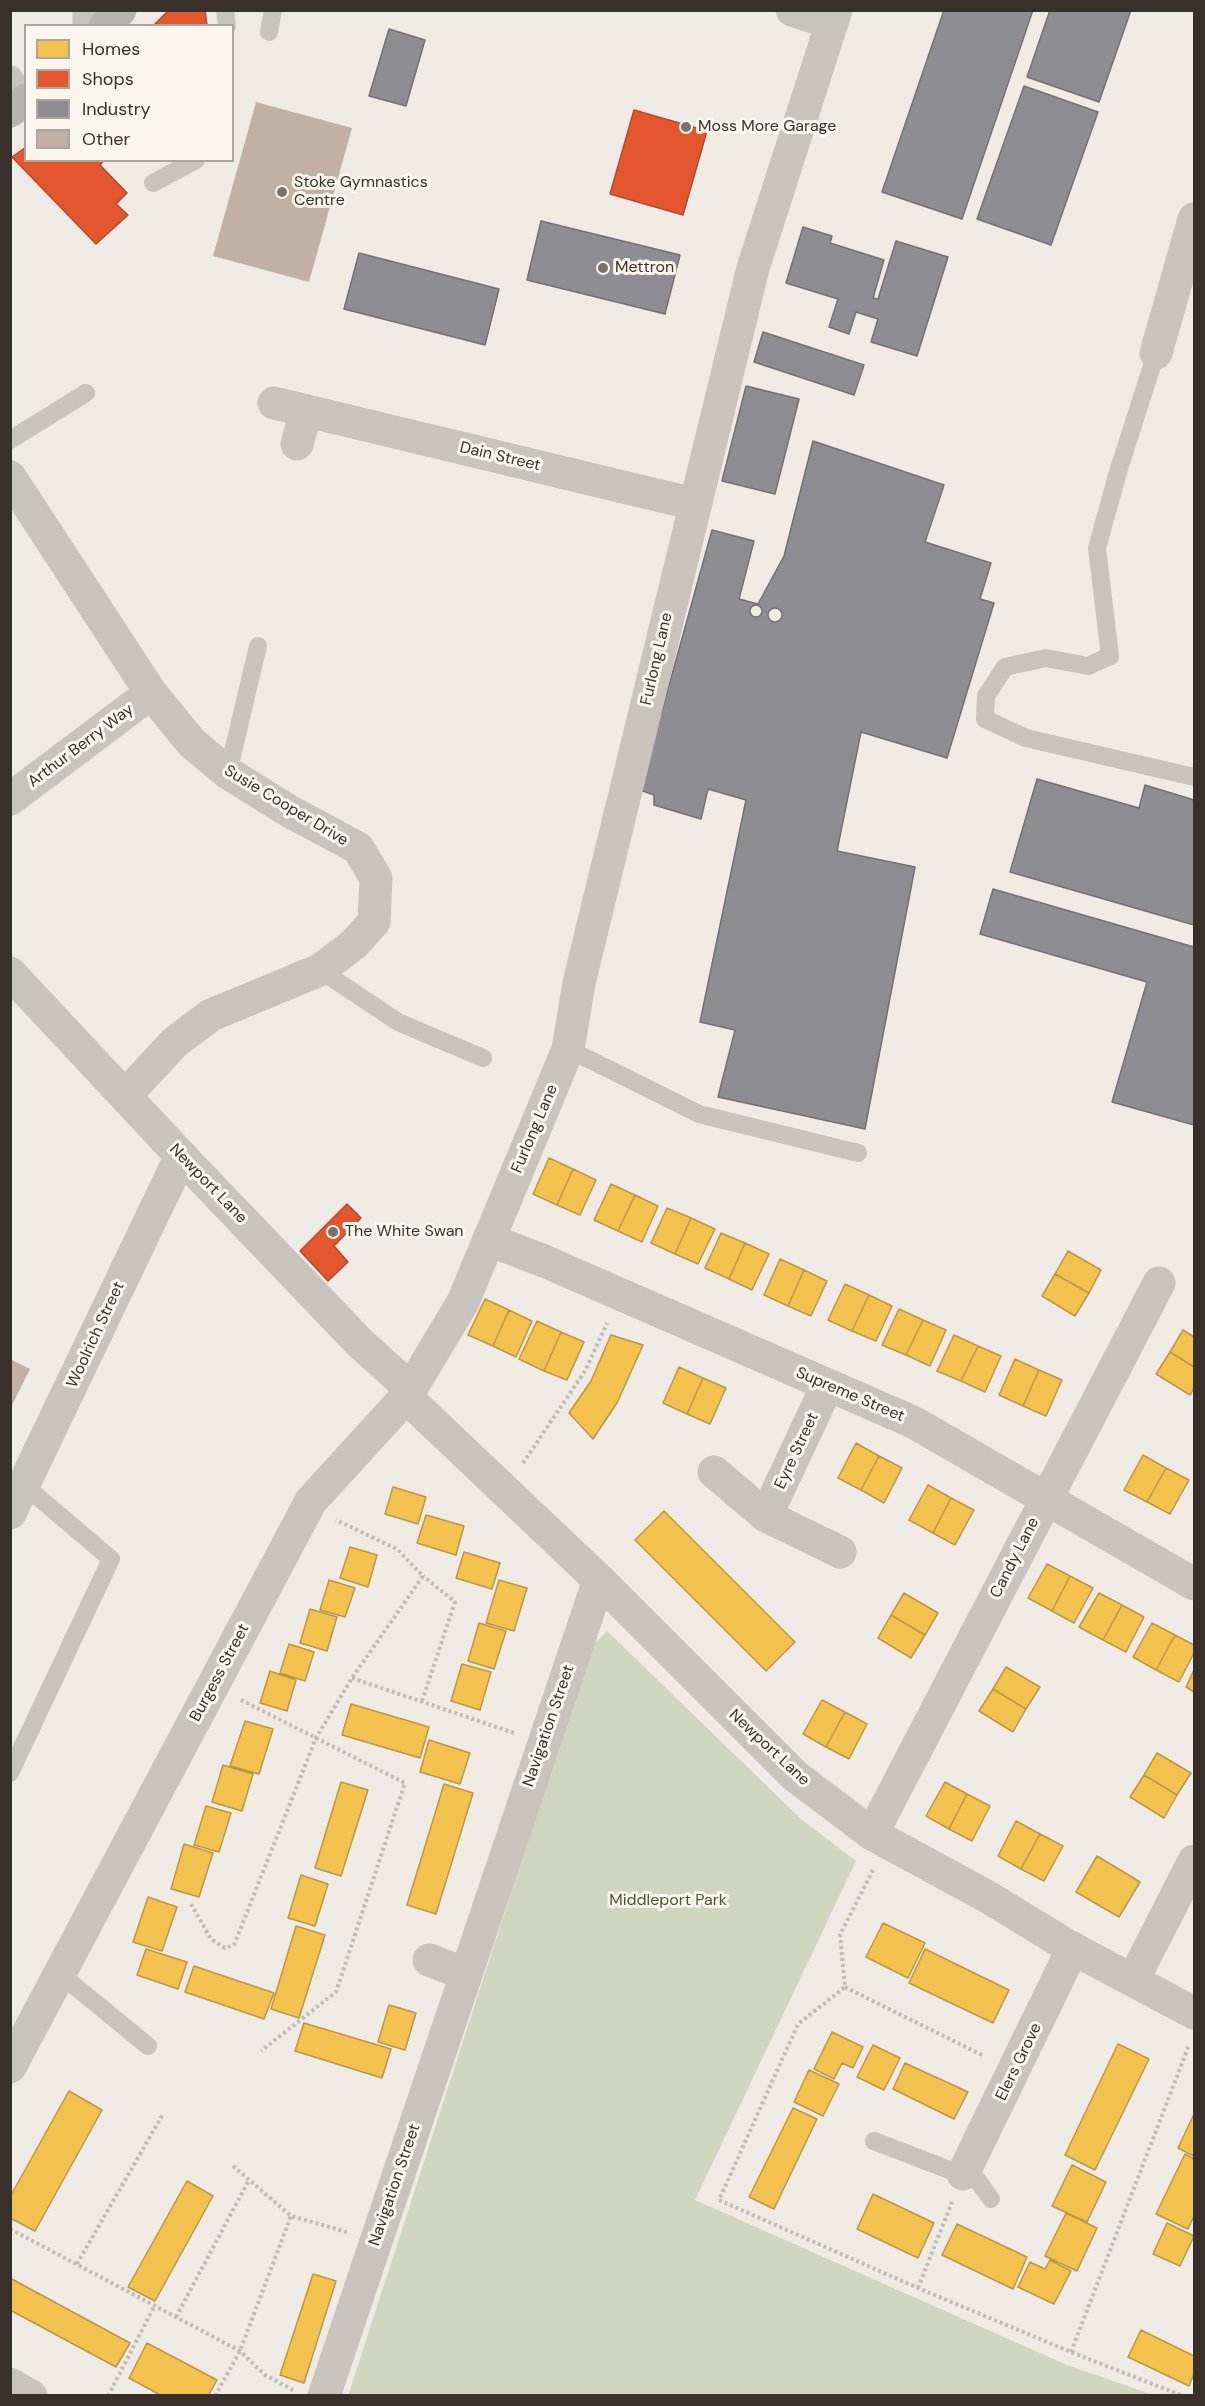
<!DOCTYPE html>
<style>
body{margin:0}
#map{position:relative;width:1205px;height:2406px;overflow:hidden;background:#efeae4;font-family:"DM Sans",sans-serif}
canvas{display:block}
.frame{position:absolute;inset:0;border:12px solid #3a302b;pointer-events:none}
.legend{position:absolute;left:24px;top:24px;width:210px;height:138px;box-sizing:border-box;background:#faf5ed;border:2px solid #ada69f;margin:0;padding:8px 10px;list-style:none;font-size:18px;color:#3a302b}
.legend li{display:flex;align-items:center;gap:12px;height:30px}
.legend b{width:30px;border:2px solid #ada69f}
</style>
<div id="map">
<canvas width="1205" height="2406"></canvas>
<div class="frame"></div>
<ul class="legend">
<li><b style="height:16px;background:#f2c14e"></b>Homes</li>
<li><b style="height:16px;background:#e4572e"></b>Shops</li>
<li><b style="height:16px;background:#8d8d92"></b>Industry</li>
<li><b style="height:16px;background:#c2b0a6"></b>Other</li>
</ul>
</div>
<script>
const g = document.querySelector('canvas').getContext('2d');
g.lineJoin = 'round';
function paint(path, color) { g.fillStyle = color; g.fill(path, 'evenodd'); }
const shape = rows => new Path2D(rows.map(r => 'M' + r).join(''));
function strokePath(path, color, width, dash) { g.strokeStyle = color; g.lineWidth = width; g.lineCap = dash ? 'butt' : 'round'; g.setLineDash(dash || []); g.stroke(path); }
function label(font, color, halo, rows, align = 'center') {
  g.font = font + ' "DM Sans",sans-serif'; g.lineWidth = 6; g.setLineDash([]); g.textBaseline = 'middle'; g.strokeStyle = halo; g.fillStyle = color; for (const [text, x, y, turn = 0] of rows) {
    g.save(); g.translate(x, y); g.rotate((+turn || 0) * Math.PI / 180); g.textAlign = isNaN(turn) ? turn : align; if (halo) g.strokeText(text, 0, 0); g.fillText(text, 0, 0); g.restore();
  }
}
const green = shape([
 [607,1631,802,1820,856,1861,695,2200,1067,2365,1153,2395,348,2396,591,1647]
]);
const homes = shape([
 [549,1158,573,1169,557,1205,533,1194,549,1158],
 [573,1169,596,1180,580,1215,557,1205,573,1169],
 [611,1184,635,1195,618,1231,594,1220,611,1184],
 [635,1195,658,1206,642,1242,618,1231,635,1195],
 [667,1208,691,1218,675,1254,651,1243,667,1208],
 [691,1218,715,1229,698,1264,675,1254,691,1218],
 [721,1233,745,1243,729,1279,705,1268,721,1233],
 [745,1243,769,1254,752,1290,729,1279,745,1243],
 [1068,1251,1101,1270,1089,1293,1055,1274,1068,1251],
 [780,1259,804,1270,788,1306,764,1295,780,1259],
 [804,1270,827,1281,811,1316,788,1306,804,1270],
 [1055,1274,1089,1293,1075,1316,1042,1296,1055,1274],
 [845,1284,869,1295,852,1331,828,1320,845,1284],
 [869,1295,892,1306,876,1341,852,1331,869,1295],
 [485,1299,509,1310,493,1346,468,1335,485,1299],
 [899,1309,923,1320,906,1355,882,1345,899,1309],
 [509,1310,532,1321,516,1357,493,1346,509,1310],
 [923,1320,946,1330,930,1366,906,1355,923,1320],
 [537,1321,561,1332,544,1371,519,1359,537,1321],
 [1183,1330,1194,1337,1194,1367,1170,1352,1183,1330],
 [561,1332,584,1342,567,1380,544,1371,561,1332],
 [611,1335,643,1345,617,1403,593,1439,569,1413,591,1381,611,1335],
 [954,1335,978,1346,961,1381,937,1371,954,1335],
 [978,1346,1001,1356,985,1392,961,1381,978,1346],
 [1170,1352,1194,1367,1194,1388,1190,1395,1156,1374,1170,1352],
 [1015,1359,1039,1370,1023,1406,999,1395,1015,1359],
 [679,1367,703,1378,687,1414,663,1403,679,1367],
 [1039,1370,1062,1380,1046,1416,1023,1406,1039,1370],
 [703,1378,726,1388,710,1424,687,1414,703,1378],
 [856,1443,879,1456,861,1490,838,1478,856,1443],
 [1143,1455,1166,1468,1147,1502,1124,1490,1143,1455],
 [879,1456,902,1468,884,1503,861,1490,879,1456],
 [1166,1468,1189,1480,1170,1514,1147,1502,1166,1468],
 [928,1485,951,1498,933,1533,909,1520,928,1485],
 [393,1487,426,1497,418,1524,385,1514,393,1487],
 [951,1498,974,1510,955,1545,933,1533,951,1498],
 [664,1511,795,1642,766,1671,635,1540,664,1511],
 [426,1515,464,1526,456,1555,417,1543,426,1515],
 [350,1547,377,1555,368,1587,340,1578,350,1547],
 [464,1552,500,1563,492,1589,456,1578,464,1552],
 [1047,1564,1070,1576,1052,1611,1028,1598,1047,1564],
 [1070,1576,1093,1588,1074,1623,1052,1611,1070,1576],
 [329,1580,355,1588,345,1617,320,1610,329,1580],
 [499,1580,527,1588,514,1631,486,1623,499,1580],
 [904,1593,938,1613,925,1635,891,1615,904,1593],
 [1099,1593,1122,1605,1103,1640,1079,1627,1099,1593],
 [1122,1605,1144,1617,1126,1652,1103,1640,1122,1605],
 [310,1609,337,1617,327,1651,300,1643,310,1609],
 [891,1615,925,1635,911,1658,878,1638,891,1615],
 [479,1623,506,1631,494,1669,468,1661,479,1623],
 [1152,1623,1175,1635,1156,1670,1133,1657,1152,1623],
 [1175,1635,1194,1645,1194,1653,1179,1682,1156,1670,1175,1635],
 [289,1644,314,1652,305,1681,280,1673,289,1644],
 [462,1664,491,1672,480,1710,451,1701,462,1664],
 [1006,1667,1040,1687,1026,1709,993,1689,1006,1667],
 [1194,1670,1194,1692,1186,1687,1194,1670],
 [270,1671,296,1680,287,1711,260,1703,270,1671],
 [993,1689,1026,1709,1013,1732,979,1711,993,1689],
 [822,1700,845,1712,826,1747,803,1734,822,1700],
 [351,1704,429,1727,420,1758,342,1735,351,1704],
 [845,1712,867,1724,849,1759,826,1747,845,1712],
 [245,1721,273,1729,259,1774,230,1766,245,1721],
 [429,1740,470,1753,460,1784,420,1772,429,1740],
 [1157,1753,1191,1773,1177,1795,1144,1775,1157,1753],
 [223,1765,253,1774,242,1811,212,1802,223,1765],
 [1144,1775,1177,1795,1164,1818,1130,1797,1144,1775],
 [341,1782,368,1790,341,1876,315,1868,341,1782],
 [945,1782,967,1794,949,1829,926,1816,945,1782],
 [444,1784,473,1793,436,1914,407,1905,444,1784],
 [967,1794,990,1806,972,1841,949,1829,967,1794],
 [206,1806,231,1813,219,1852,194,1845,206,1806],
 [1016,1821,1040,1834,1021,1869,998,1856,1016,1821],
 [1040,1834,1063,1846,1044,1881,1021,1869,1040,1834],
 [184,1844,213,1853,199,1897,171,1889,184,1844],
 [1097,1856,1140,1882,1119,1917,1076,1892,1097,1856],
 [301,1875,328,1884,315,1926,288,1918,301,1875],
 [148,1897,177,1907,162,1951,133,1942,148,1897],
 [883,1923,925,1943,908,1978,866,1957,883,1923],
 [296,1926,325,1935,299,2018,271,2009,296,1926],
 [146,1949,187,1962,178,1989,137,1975,146,1949],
 [925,1949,1009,1990,993,2023,909,1983,925,1949],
 [194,1966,274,1993,264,2019,185,1992,194,1966],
 [389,2005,416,2013,405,2050,378,2042,389,2005],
 [304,2023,391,2049,382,2078,295,2051,304,2023],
 [832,2032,863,2047,853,2068,842,2063,834,2079,814,2069,832,2032],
 [1118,2044,1149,2059,1095,2170,1065,2155,1118,2044],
 [873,2045,900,2058,884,2090,857,2077,873,2045],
 [905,2063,968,2092,954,2119,893,2089,905,2063],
 [809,2070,839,2084,823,2116,794,2102,809,2070],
 [69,2091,102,2110,35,2231,10,2218,10,2197,69,2091],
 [793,2108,817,2119,774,2209,749,2197,793,2108],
 [1194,2114,1194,2156,1178,2148,1194,2114],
 [1185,2154,1194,2159,1194,2216,1188,2229,1156,2214,1185,2154],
 [1072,2165,1106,2182,1087,2222,1052,2206,1072,2165],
 [187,2181,213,2196,155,2301,128,2287,187,2181],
 [873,2194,934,2223,918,2258,857,2229,873,2194],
 [1066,2213,1097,2228,1077,2271,1045,2256,1066,2213],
 [1167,2223,1194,2236,1180,2266,1153,2254,1167,2223],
 [957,2224,1027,2257,1013,2289,942,2255,957,2224],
 [1050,2260,1071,2271,1054,2304,1018,2287,1030,2262,1045,2269,1050,2260],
 [313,2274,336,2281,304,2383,280,2375,313,2274],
 [10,2278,130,2343,116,2367,10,2310,10,2278],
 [1141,2330,1194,2356,1194,2374,1189,2386,1128,2357,1141,2330],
 [147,2343,217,2380,208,2396,162,2396,129,2378,147,2343]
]);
const shops = shape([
 [169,10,205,10,207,26,153,26,169,10],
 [634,110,707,131,683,215,610,194,634,110],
 [26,147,26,160,104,160,100,165,127,193,116,204,128,215,96,244,12,157,26,147],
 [347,1204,361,1218,334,1246,348,1262,328,1281,300,1251,347,1204]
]);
const industry = shape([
 [944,10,1033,10,962,219,882,192,944,10],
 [1050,10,1131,10,1099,102,1027,77,1050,10],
 [389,29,425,40,406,106,369,96,389,29],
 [1024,86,1098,112,1051,245,977,219,1024,86],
 [541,221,680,255,665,314,527,280,541,221],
 [803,227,832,236,830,243,884,260,873,298,878,299,896,241,948,257,917,356,871,342,878,319,856,312,849,334,829,327,838,299,786,283,803,227],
 [359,253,499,289,485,345,344,309,359,253],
 [763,332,864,365,854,395,754,362,763,332],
 [746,386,799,399,775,494,722,481,746,386],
 [813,441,944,485,925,542,991,563,980,599,994,603,947,758,861,732,837,851,915,867,865,1129,718,1097,735,1030,700,1022,746,800,708,789,701,819,654,805,654,795,640,790,712,530,754,541,739,599,758,604,784,556,813,441],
 '750 611a6 6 0 1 1 12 0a6 6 0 1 1-12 0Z',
 '768 615a7 7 0 1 1 14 0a7 7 0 1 1-14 0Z',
 [1037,779,1139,808,1145,785,1194,800,1194,925,1010,872,1037,779],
 [993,889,1194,947,1194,1125,1112,1102,1147,982,980,934,993,889]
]);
const building = shape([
 [256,102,352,128,309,282,213,256],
 [10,1359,30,1369,10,1409]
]);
const path = shape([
 [523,1463,585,1371,607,1323],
 [352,1678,514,1733],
 [241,1700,405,1783,336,1992,261,2051],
 [422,1701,455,1602,423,1576],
 [873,1870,840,1935,845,1987,798,2024,719,2200,918,2288,1071,2352,1183,2396],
 [191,1904,211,1939,225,1948,234,1945,316,1738,352,1678,423,1576,397,1549,336,1520],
 [845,1987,984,2056],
 [233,2166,291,2216,347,2232],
 [10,2229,240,2351,265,2375,293,2390],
 [77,2264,163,2114],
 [918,2288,952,2202],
 [176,2317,249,2180],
 [1071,2352,1189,2045],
 [108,2396,155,2305],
 [215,2396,240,2351,291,2216]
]);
const service = shape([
 [225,10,227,26],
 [269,32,273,10],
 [153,183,196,160],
 [1156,353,1118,472,1097,548,1110,656,1088,666,1046,658,1005,667,986,696,985,719,1026,738,1194,777],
 [10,440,86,393],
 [228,773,258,646],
 [320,970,398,1022,483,1058],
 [568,1049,699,1114,858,1153],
 [10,1773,111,1559,24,1485],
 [60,1974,148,2046],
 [874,2141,978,2181,991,2199]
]);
const pedestrian = shape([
 [86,26,86,10],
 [10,79,24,101]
]);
const minor = shape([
 [792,10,832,23],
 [1156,353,1194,219],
 [274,403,694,504],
 [297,444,306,411],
 [10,477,151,693,192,743,228,773,289,811,358,848,376,878,374,922,354,944,320,970,211,1015,174,1043,125,1096],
 [10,799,151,693],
 [489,1240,544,1261,913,1422,1194,1584],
 [714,1472,766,1516,840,1552],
 [10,1513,181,1156],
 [766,1516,827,1386],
 [872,1834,1159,1283],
 [429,1960,466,1974],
 [1133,1980,1194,1861],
 [10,2067,311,1501,406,1397,463,1302,568,1049,579,983,753,268,836,10],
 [963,2174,1073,1948],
 [10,2384,31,2396],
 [324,2396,599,1580]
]);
const tertiary = shape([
 [10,973,181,1156,359,1342,411,1389],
 [406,1397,599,1580,795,1776,872,1834,988,1897,1068,1946,1194,2013]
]);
const secondary = shape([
 [105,26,120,10],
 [10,111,26,100]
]);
const markers = [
 [686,127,6,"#79716c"],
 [282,192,6,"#79716c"],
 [603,268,6,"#79716c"],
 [333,1232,6,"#79716c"]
];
const poiNames = [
 ["Moss More Garage",698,127],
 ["Stoke Gymnastics",294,183],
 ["Centre",294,201],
 ["Mettron",615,268],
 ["The White Swan",345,1232]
];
const streetNames = [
 ["Dain Street",500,457,13],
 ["Furlong Lane",657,659,-77],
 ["Arthur Berry Way",81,746,-37],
 ["Susie Cooper Drive",286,806,31],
 ["Furlong Lane",535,1129,-67],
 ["Newport Lane",208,1184,46],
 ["Woolrich Street",96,1335,-65],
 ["Supreme Street",850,1395,23],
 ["Eyre Street",797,1451,-65],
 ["Candy Lane",1015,1558,-63],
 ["Burgess Street",220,1673,-62],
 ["Navigation Street",549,1726,-71],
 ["Newport Lane",769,1748,43],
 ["Elers Grove",1019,2062,-64],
 ["Navigation Street",395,2185,-71]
];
const parkNames = [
 ["Middleport Park",668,1901]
];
paint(green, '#cfd5bf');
paint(homes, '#f2c14e');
strokePath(homes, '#bb9644', 1.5);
paint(shops, '#e4572e');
strokePath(shops, '#b14b2d', 1.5);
paint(industry, '#8d8d92');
strokePath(industry, '#747173', 1.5);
paint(building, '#c2b0a6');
strokePath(path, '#c1bbb6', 4, [3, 3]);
strokePath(service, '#c9c3bd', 18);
strokePath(pedestrian, '#c9c3bd', 27);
strokePath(minor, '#c9c3bd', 33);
strokePath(tertiary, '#c9c3bd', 33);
strokePath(secondary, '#b9b3ae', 33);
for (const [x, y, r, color] of markers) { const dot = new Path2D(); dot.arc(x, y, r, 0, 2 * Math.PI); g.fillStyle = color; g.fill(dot); strokePath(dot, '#faf5ed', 2); }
label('16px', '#3a302b', '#faf5ed', poiNames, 'left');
label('16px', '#3a302b', '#faf5ed', streetNames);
label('16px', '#47582e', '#faf5ed', parkNames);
</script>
